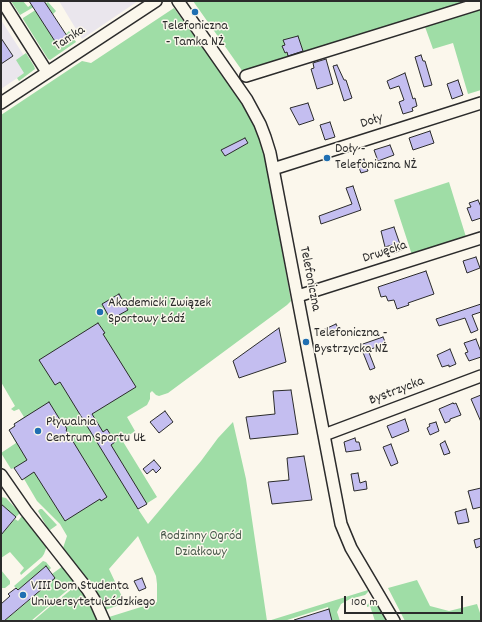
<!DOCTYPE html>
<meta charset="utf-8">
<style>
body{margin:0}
#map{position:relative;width:482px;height:622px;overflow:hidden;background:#fbf7ec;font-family:Dekko,sans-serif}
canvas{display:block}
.frame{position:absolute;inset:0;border:2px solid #2b2b2b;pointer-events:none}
.scale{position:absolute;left:344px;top:596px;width:119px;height:18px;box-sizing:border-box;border:2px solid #2b2b2b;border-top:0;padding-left:5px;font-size:12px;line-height:14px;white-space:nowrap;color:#2b2b2b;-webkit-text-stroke:3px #fbf7ec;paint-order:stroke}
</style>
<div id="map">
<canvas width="482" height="622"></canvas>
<div class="frame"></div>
<div class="scale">100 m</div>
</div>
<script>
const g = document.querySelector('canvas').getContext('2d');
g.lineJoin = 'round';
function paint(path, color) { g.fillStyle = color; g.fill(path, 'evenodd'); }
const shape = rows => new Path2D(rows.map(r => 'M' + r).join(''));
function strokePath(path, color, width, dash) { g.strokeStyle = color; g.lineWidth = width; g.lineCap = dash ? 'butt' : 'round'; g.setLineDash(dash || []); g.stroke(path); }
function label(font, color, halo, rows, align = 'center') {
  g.font = font + ' Dekko,sans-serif'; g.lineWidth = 3; g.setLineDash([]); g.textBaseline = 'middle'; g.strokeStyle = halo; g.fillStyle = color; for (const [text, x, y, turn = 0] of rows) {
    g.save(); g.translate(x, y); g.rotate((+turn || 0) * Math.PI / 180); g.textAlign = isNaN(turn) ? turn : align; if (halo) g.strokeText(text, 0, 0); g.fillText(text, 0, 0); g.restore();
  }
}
const built = shape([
 [59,1,138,1,82,39],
 [1,20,32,68,1,89]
]);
const green = shape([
 [11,1,23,1,28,7,36,1,44,1,20,15],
 [193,1,481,1,481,90,468,94,453,43,433,49,424,24,248,79],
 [48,2,56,11,53,14,48,7,58,46,69,39,66,34,69,31,76,42,50,60,48,59,23,19,23,18],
 [174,8,237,95,256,128,264,151,291,301,287,305,168,393,159,396,156,395,152,391,150,393,150,399,147,405,127,417,135,431,122,440,157,497,138,509,148,524,201,461,218,438,233,422,246,479,267,621,110,621,109,617,157,602,157,584,156,576,138,536,109,569,125,603,105,610,93,589,94,587,63,548,67,536,60,524,37,501,17,467,11,469,1,453,16,443,9,430,15,426,14,424,24,417,19,409,14,411,11,409,15,406,1,382,1,115,82,61,91,63],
 [26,53,34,66,35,69,19,81,17,78,24,73,16,60],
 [449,182,466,237,412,255,394,200],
 [1,497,6,498,20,513,16,517,2,505,1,506],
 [40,509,42,509,57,525,50,530,48,529,38,511],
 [22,516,47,546,44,554,42,557,21,575,20,573,24,568,10,552,1,558,1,535,15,519,18,521],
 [43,561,46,562,51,568,49,570,46,567,18,590,14,586],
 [63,566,77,582,31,621,4,621,20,608,55,578,52,574],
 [1,570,10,581,10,584,5,588,1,588],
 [417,580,430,606,449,611,477,604,481,616,481,621,405,621,388,588],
 [78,584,87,596,100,621,33,621,60,598,62,598,62,597],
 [368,590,368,592,365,595,350,599,341,604,337,612,340,621,332,621,328,607,284,621,268,621],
 [376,600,388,621,375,621,370,606,367,607,367,605,369,603]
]);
const building = shape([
 [29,1,44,1,69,39,58,46,29,1],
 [298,36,303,51,288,56,287,52,285,53,282,46,285,45,283,40,298,36],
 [1,38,13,56,1,64,1,38],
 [421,55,423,61,425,61,432,85,424,87,415,57,421,55],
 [326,59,333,84,317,89,311,69,314,68,313,63,326,59],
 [337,65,344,80,346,80,352,98,344,101,333,66,337,65],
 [405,73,413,99,415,98,417,106,412,108,413,111,403,114,399,102,404,100,399,86,390,89,387,81,405,73],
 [458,80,463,95,452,99,447,84,458,80],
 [308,103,314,120,299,125,290,108,308,103],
 [330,122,335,137,325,140,320,125,330,122],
 [430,131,434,143,413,150,409,138,430,131],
 [245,138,248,143,225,156,221,150,245,138],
 [390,145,394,155,378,161,374,150,390,145],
 [364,159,368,171,361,173,357,162,364,159],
 [353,186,361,210,321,224,319,216,352,204,346,188,353,186],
 [478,200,481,207,481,218,472,221,467,208,471,207,469,203,478,200],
 [394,227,402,250,394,253,392,245,385,247,381,231,394,227],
 [476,257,480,268,467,273,463,261,476,257],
 [426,271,434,294,408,303,409,305,397,309,394,300,388,301,386,296,381,297,378,287,426,271],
 [119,294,128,310,119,315,121,319,113,324,102,304,119,294],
 [481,304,481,312,472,315,478,330,471,333,465,318,439,326,436,319,481,304],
 [98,323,105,333,103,334,136,387,92,414,103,432,107,429,115,442,111,445,147,504,138,509,60,382,55,385,39,360,98,323],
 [336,324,339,330,326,336,323,330,336,324],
 [279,328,286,362,239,378,233,361,279,328],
 [383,337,386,344,368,350,375,368,370,370,360,345,383,337],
 [476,339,481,352,481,357,469,361,465,353,468,352,464,343,476,339],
 [450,349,456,364,449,367,449,365,442,367,437,355,450,349],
 [291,390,298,434,250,439,246,417,275,414,273,391,291,390],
 [481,395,481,422,471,399,481,395],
 [49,402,62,423,63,422,67,429,66,430,107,497,101,501,100,499,65,521,34,472,22,480,14,468,27,460,9,430,15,426,14,424,49,402],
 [453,403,454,404,456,403,461,415,450,419,450,421,445,423,439,409,453,403],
 [165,411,173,422,159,433,150,422,165,411],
 [405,419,409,431,392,438,387,426,405,419],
 [436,422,439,431,430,435,427,428,430,426,429,424,436,422],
 [355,438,356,442,359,442,361,450,346,452,344,442,355,438],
 [445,441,450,453,444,455,440,444,445,441],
 [391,444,398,463,391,466,383,447,391,444],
 [304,456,312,500,272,504,268,482,289,480,287,458,304,456],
 [154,460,161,468,156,473,153,469,147,474,143,469,154,460],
 [358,473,360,483,366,481,367,489,354,491,351,474,358,473],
 [481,488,481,507,473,509,468,491,481,488],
 [1,504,16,517,1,535,1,504],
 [466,509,469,522,458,524,455,512,466,509],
 [481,538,481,546,476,548,474,540,481,538],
 [46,566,55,578,4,621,1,621,1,604,10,596,8,594,16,588,18,590,46,566],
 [142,578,146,588,139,591,134,581,142,578],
 [329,609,332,621,295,621,294,620,329,609]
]);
const minor = shape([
 [2,1,47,72],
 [178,1,247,100,260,124,265,137,270,153,341,524,351,548,394,621],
 [246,76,481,3],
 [1,103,156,1],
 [273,169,481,103],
 [298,296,481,238],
 [324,435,481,376],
 [1,475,26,511,88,590,96,603,104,621]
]);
const markers = [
 [195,12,4,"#1f6fb2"],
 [327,158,4,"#1f6fb2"],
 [100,312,4,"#1f6fb2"],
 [306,342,4,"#1f6fb2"],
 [38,431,4,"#1f6fb2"],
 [23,595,4,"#1f6fb2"]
];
const poiNames = [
 ["Telefoniczna",195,27,"center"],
 ["- Tamka NŻ",195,43,"center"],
 ["Doły -",335,150],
 ["Telefoniczna NŻ",335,166],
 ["Akademicki Związek",108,304],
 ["Sportowy Łódź",108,320],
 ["Telefoniczna -",314,334],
 ["Bystrzycka NŻ",314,350],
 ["Pływalnia",46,423],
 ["Centrum Sportu UŁ",46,439],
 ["VIII Dom Studenta",31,587],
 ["Uniwersytetu Łódzkiego",31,603]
];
const streetNames = [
 ["Tamka",70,39,-33],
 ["Doły",372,122,-18],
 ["Drwęcka",385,253,-18],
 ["Telefoniczna",309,279,79],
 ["Bystrzycka",397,392,-21]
];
const parkNames = [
 ["Rodzinny Ogród",201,537],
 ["Działkowy",201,553]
];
paint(built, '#eae6ed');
paint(green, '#9fdda6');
paint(building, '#c4bef0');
strokePath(building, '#2b2b2b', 1);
strokePath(minor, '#2b2b2b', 14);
strokePath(minor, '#fbf7ec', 11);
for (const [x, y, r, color] of markers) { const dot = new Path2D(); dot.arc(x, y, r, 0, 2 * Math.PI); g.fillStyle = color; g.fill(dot); strokePath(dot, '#fbf7ec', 1.5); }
label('14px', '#2b2b2b', '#fbf7ec', poiNames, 'left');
label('14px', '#2b2b2b', '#fbf7ec', streetNames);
label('14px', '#48584a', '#fbf7ec', parkNames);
</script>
